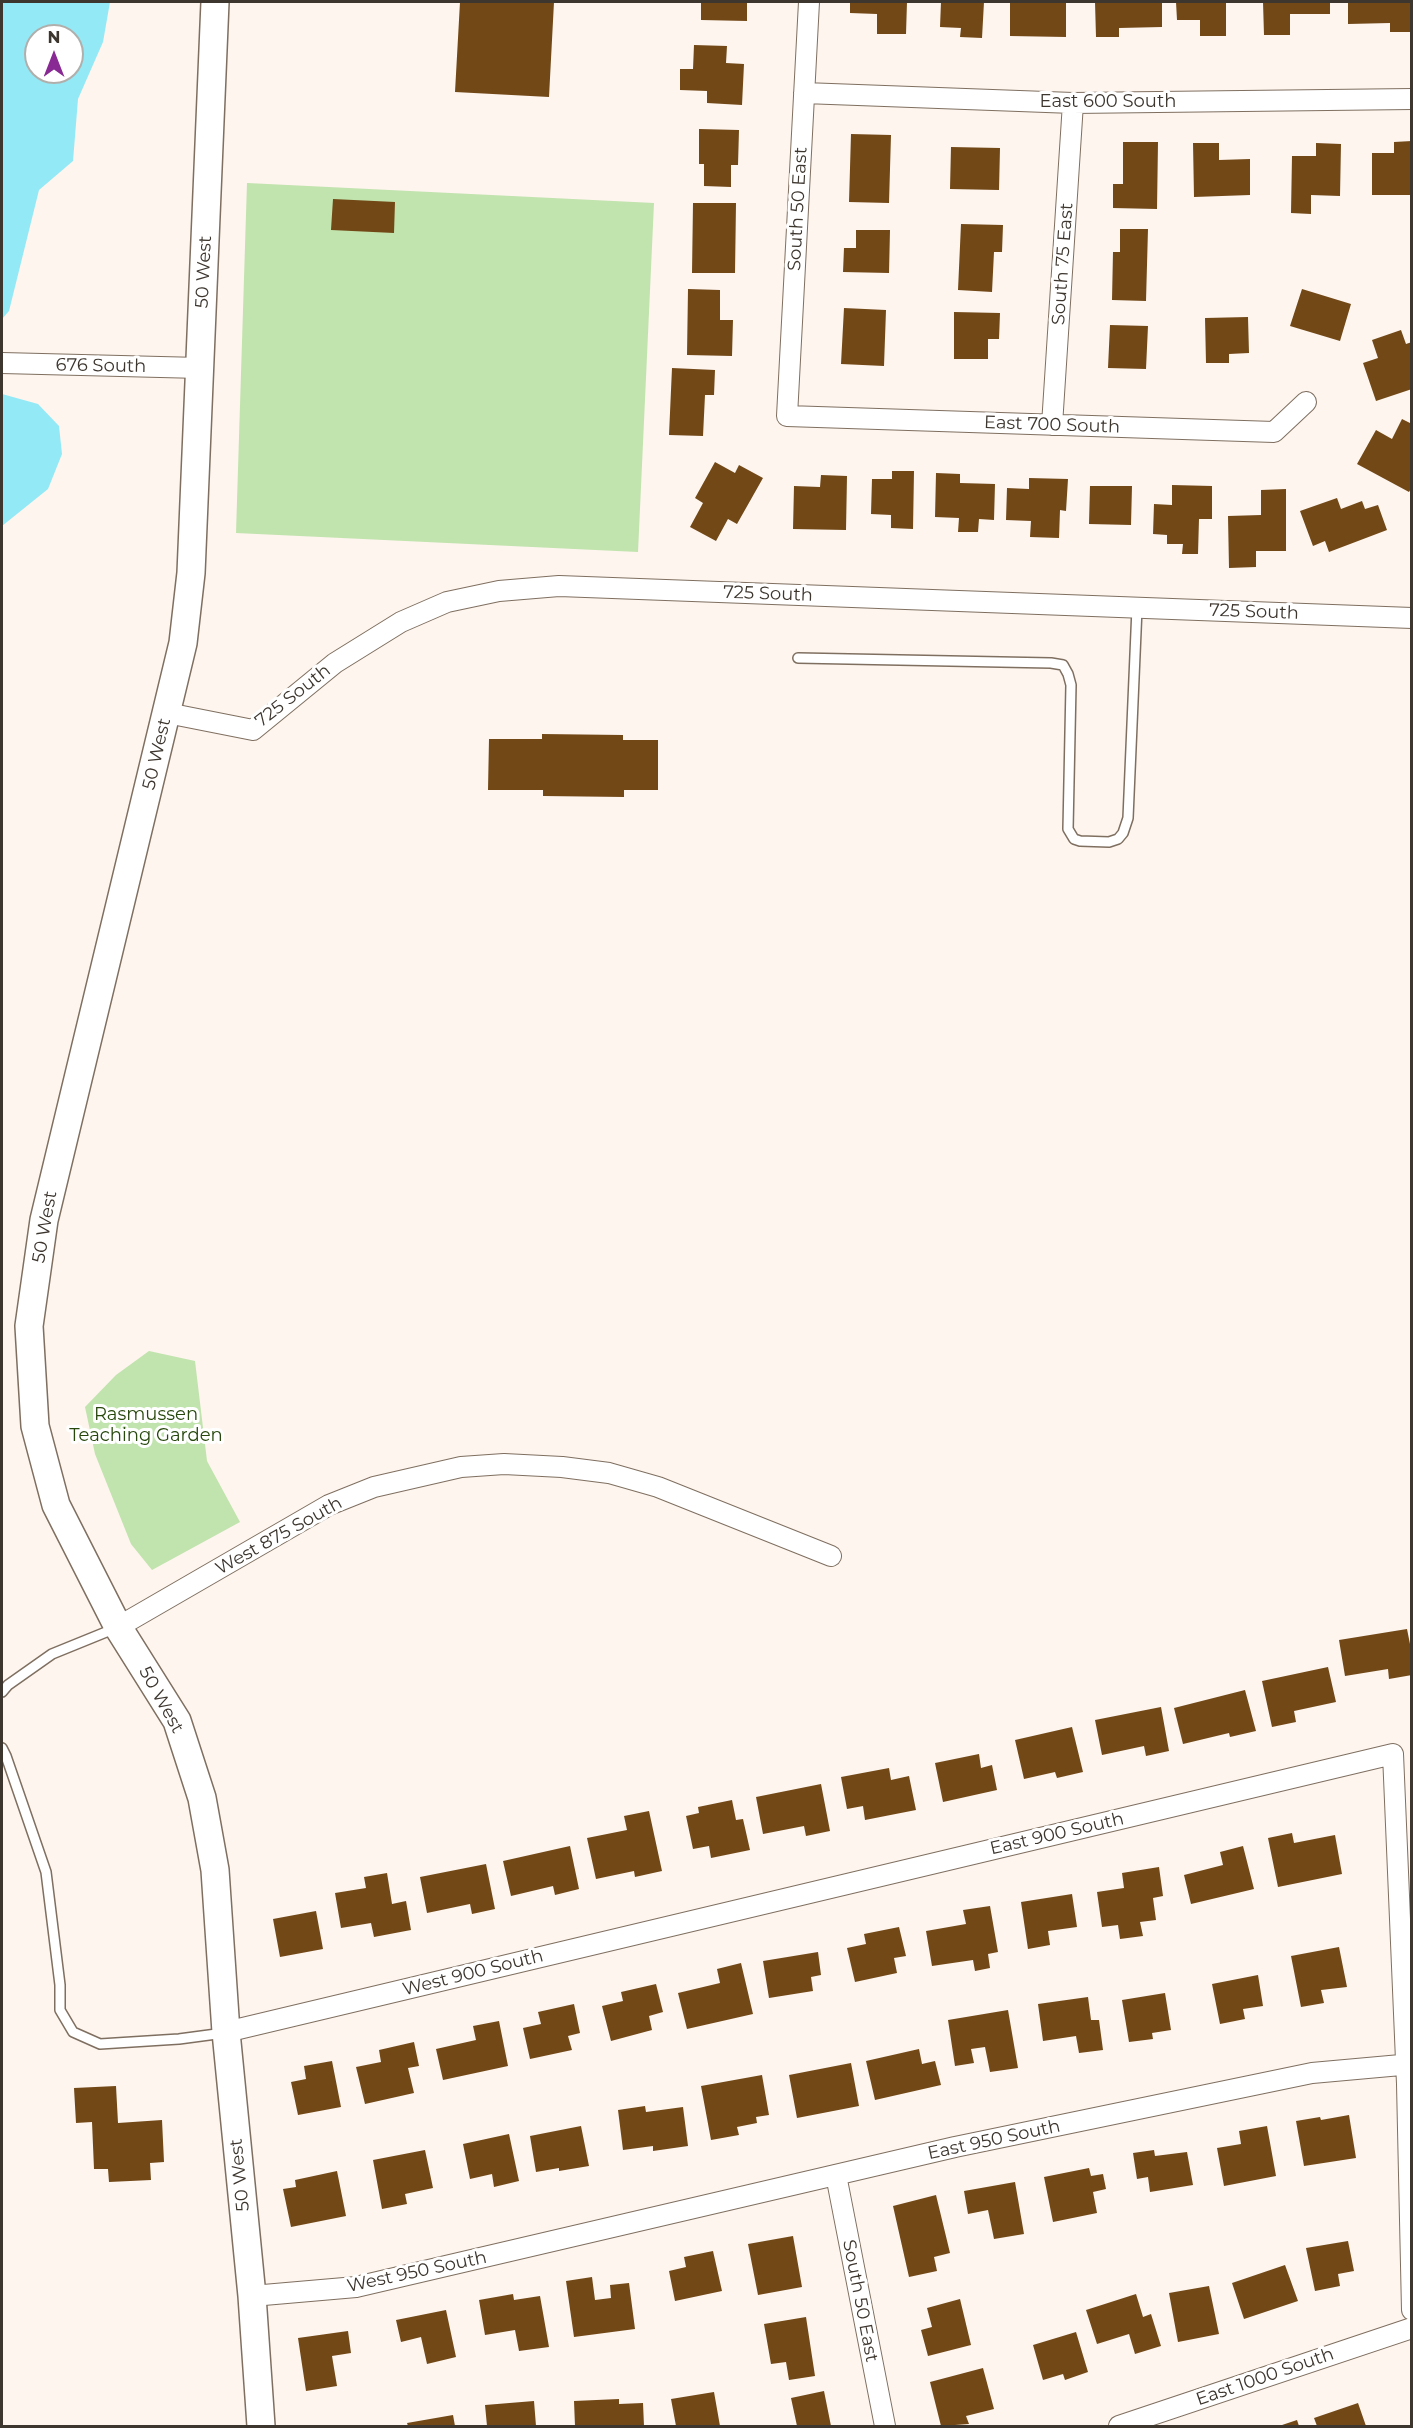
<!DOCTYPE html>
<style>
body{margin:0}
#map{position:relative;width:1413px;height:2428px;overflow:hidden;background:#fdf5ee;font-family:Montserrat,sans-serif}
canvas{display:block}
.frame{position:absolute;inset:0;border:3px solid #3d362f;pointer-events:none}
.north{position:absolute;left:24px;top:24px;width:60px;height:60px;box-sizing:border-box;background:#fff;border:2px solid #b1afac;border-radius:50%;rotate:0deg;font-size:16px;font-weight:700;line-height:24px;text-align:center;color:#3d362f}
.north::after{content:'';display:block;margin:auto;width:21px;height:27px;background:#882994;clip-path:polygon(50% 0,100% 100%,50% 72%,0 100%)}
</style>
<div id="map">
<canvas width="1413" height="2428"></canvas>
<div class="frame"></div>
<div class="north">N</div>
</div>
<script>
const g = document.querySelector('canvas').getContext('2d');
g.lineJoin = 'round';
function paint(path, color) { g.fillStyle = color; g.fill(path, 'evenodd'); }
const shape = rows => new Path2D(rows.map(r => 'M' + r).join(''));
function strokePath(path, color, width, dash) { g.strokeStyle = color; g.lineWidth = width; g.lineCap = dash ? 'butt' : 'round'; g.setLineDash(dash || []); g.stroke(path); }
function label(font, color, halo, rows, align = 'center') {
  g.font = font + ' Montserrat,sans-serif'; g.lineWidth = 6; g.setLineDash([]); g.textBaseline = 'middle'; g.strokeStyle = halo; g.fillStyle = color; for (const [text, x, y, turn = 0] of rows) {
    g.save(); g.translate(x, y); g.rotate((+turn || 0) * Math.PI / 180); g.textAlign = isNaN(turn) ? turn : align; if (halo) g.strokeText(text, 0, 0); g.fillText(text, 0, 0); g.restore();
  }
}
const green = shape([
 [247,183,654,203,638,552,236,533],
 [149,1351,195,1361,207,1461,240,1522,152,1570,131,1544,95,1454,85,1407,116,1375]
]);
const water = shape([
 [2,2,110,2,103,42,78,99,73,161,39,190,9,311,2,319],
 [36,36,72,36,72,72,36,72],
 [2,394,38,404,59,426,62,454,48,489,2,526]
]);
const building = shape([
 [460,2,554,2,549,97,455,92],
 [701,2,747,2,747,21,701,20],
 [850,2,907,2,906,34,877,34,877,14,850,13],
 [941,2,984,2,982,38,960,37,961,28,940,27],
 [1010,2,1066,2,1066,37,1010,36],
 [1095,2,1162,2,1162,27,1119,28,1119,37,1096,37],
 [1176,2,1226,2,1226,36,1200,36,1200,20,1177,20],
 [1263,2,1330,2,1330,14,1290,14,1290,35,1264,35],
 [1348,2,1412,2,1412,32,1390,32,1390,23,1348,24],
 [694,45,727,46,726,63,744,64,742,105,707,103,707,91,680,90,680,69,693,69],
 [699,129,739,130,738,165,731,165,731,187,704,186,704,164,699,164],
 [851,134,891,135,889,203,849,202],
 [1412,141,1412,195,1372,195,1372,153,1394,153,1394,142],
 [1123,142,1158,142,1157,209,1113,208,1113,184,1123,184],
 [1193,143,1219,143,1219,160,1250,159,1250,195,1194,197],
 [1316,143,1341,144,1340,196,1311,195,1311,214,1291,213,1292,156,1316,156],
 [951,147,1000,148,999,190,950,189],
 [333,199,395,202,394,233,331,230],
 [693,203,736,203,735,273,692,273],
 [961,224,1003,225,1002,252,994,252,992,292,958,290],
 [1120,229,1148,229,1146,301,1112,300,1113,252,1120,252],
 [856,230,890,230,889,273,843,272,844,248,856,248],
 [688,289,720,290,720,320,733,320,732,356,687,355],
 [1302,289,1351,304,1340,341,1290,326],
 [844,308,886,310,884,366,841,364],
 [954,312,1000,313,999,339,988,339,988,359,954,359],
 [1248,317,1249,353,1229,354,1229,363,1206,363,1205,318],
 [1110,325,1148,326,1146,369,1108,368],
 [1401,330,1406,344,1412,342,1412,389,1376,401,1363,363,1378,358,1372,340],
 [672,368,715,370,714,395,705,395,703,436,669,435],
 [1402,419,1412,424,1412,487,1409,492,1357,464,1376,430,1392,439],
 [715,462,735,473,739,465,763,478,737,524,728,519,716,541,690,527,703,503,695,498],
 [892,471,914,471,913,529,891,528,891,515,871,514,872,479,892,479],
 [936,473,960,474,960,483,995,484,994,520,979,519,978,532,958,532,959,518,935,517],
 [821,475,847,476,846,530,793,529,794,486,820,487],
 [1029,478,1068,479,1066,511,1060,510,1059,538,1030,537,1031,521,1006,520,1007,488,1029,489],
 [1172,485,1212,486,1212,519,1199,519,1198,554,1182,554,1183,544,1167,544,1167,535,1153,534,1154,504,1172,505],
 [1090,486,1132,486,1131,525,1089,524],
 [1286,489,1286,551,1256,551,1256,567,1229,568,1228,516,1261,515,1261,490],
 [1337,498,1341,509,1362,501,1365,509,1378,505,1387,530,1329,552,1325,541,1313,546,1300,511],
 [542,734,623,735,623,740,658,740,658,790,624,790,624,797,543,796,543,790,488,790,489,739,542,739],
 [1407,1629,1412,1654,1412,1675,1389,1679,1388,1669,1345,1676,1339,1640],
 [1328,1667,1336,1702,1294,1711,1296,1722,1272,1727,1262,1681],
 [1245,1690,1256,1731,1230,1737,1229,1733,1183,1744,1174,1708],
 [1161,1707,1169,1751,1146,1756,1144,1746,1102,1755,1095,1720],
 [1072,1727,1083,1772,1057,1778,1055,1772,1024,1779,1015,1740],
 [979,1754,981,1768,992,1765,997,1790,943,1802,935,1763],
 [889,1768,891,1780,909,1776,916,1810,865,1820,863,1806,847,1809,841,1777],
 [821,1784,830,1831,806,1836,804,1826,763,1834,756,1797],
 [732,1800,736,1820,743,1819,750,1850,711,1858,709,1846,693,1849,686,1816,699,1813,698,1807],
 [649,1811,662,1871,635,1877,634,1871,596,1879,587,1838,627,1830,624,1816],
 [1292,1833,1294,1843,1335,1835,1342,1874,1278,1887,1268,1838],
 [570,1846,579,1889,555,1895,553,1886,511,1896,503,1861],
 [1243,1846,1254,1889,1191,1904,1184,1875,1223,1865,1220,1852],
 [486,1864,495,1909,472,1914,470,1904,427,1913,420,1877],
 [1159,1867,1163,1896,1153,1898,1156,1920,1140,1922,1143,1936,1120,1939,1118,1925,1102,1927,1097,1892,1124,1888,1122,1873],
 [387,1873,392,1904,406,1901,411,1930,374,1937,371,1923,341,1928,335,1893,366,1888,364,1877],
 [1072,1894,1077,1927,1048,1931,1050,1945,1028,1949,1021,1902],
 [990,1906,998,1952,988,1954,990,1968,975,1971,973,1960,932,1966,926,1931,966,1924,963,1910],
 [316,1911,323,1949,280,1957,273,1919],
 [899,1927,906,1956,894,1958,897,1973,855,1982,847,1948,866,1944,864,1934],
 [1339,1947,1347,1987,1321,1990,1324,2003,1301,2007,1291,1956],
 [818,1952,821,1975,811,1977,813,1991,769,1998,763,1961],
 [741,1963,753,2014,687,2029,678,1993,720,1983,717,1969],
 [1258,1975,1263,2006,1243,2009,1245,2019,1220,2024,1212,1984],
 [656,1984,663,2012,649,2016,652,2030,611,2041,602,2006,623,2001,621,1992],
 [1165,1993,1171,2030,1152,2033,1153,2039,1129,2042,1122,2000],
 [1088,1997,1091,2020,1099,2020,1103,2050,1079,2053,1076,2036,1043,2041,1038,2004],
 [574,2004,580,2033,568,2036,572,2050,530,2059,523,2028,541,2024,538,2012],
 [1008,2010,1018,2068,990,2072,985,2047,971,2049,974,2063,955,2066,948,2020],
 [499,2021,508,2066,443,2080,436,2049,476,2040,473,2026],
 [414,2042,419,2066,408,2068,414,2093,365,2104,356,2067,381,2062,379,2050],
 [919,2049,922,2064,935,2061,941,2085,875,2100,866,2061],
 [332,2061,341,2107,298,2115,291,2082,306,2079,304,2066],
 [851,2063,859,2106,797,2118,789,2075],
 [762,2075,769,2115,756,2117,757,2123,737,2127,739,2135,711,2140,701,2086],
 [116,2086,118,2123,162,2120,164,2162,150,2163,151,2180,109,2182,108,2169,94,2169,92,2122,76,2123,74,2088],
 [645,2106,646,2112,683,2107,688,2146,653,2151,653,2146,623,2150,618,2110],
 [1349,2115,1356,2158,1304,2166,1296,2121,1320,2117,1321,2120],
 [581,2126,589,2166,559,2171,559,2168,536,2172,530,2136],
 [1267,2126,1276,2176,1224,2186,1217,2148,1241,2144,1239,2131],
 [509,2134,519,2181,494,2187,492,2174,470,2179,463,2144],
 [425,2150,433,2188,405,2194,407,2204,382,2209,373,2160],
 [1154,2150,1155,2156,1187,2152,1193,2185,1150,2192,1148,2177,1137,2179,1133,2153],
 [1089,2168,1091,2176,1103,2174,1106,2189,1093,2192,1097,2213,1053,2222,1044,2177],
 [337,2171,346,2216,291,2227,283,2189,296,2187,295,2180],
 [1015,2182,1024,2234,994,2239,988,2210,968,2214,964,2191],
 [936,2195,950,2253,934,2257,937,2271,909,2277,893,2206],
 [793,2236,802,2287,758,2295,748,2244],
 [1348,2241,1354,2271,1338,2274,1340,2286,1315,2291,1306,2248],
 [713,2251,722,2291,675,2301,669,2271,686,2267,684,2257],
 [1285,2265,1298,2301,1244,2319,1232,2283],
 [592,2277,595,2300,611,2298,610,2285,629,2283,635,2329,574,2337,566,2281],
 [1209,2286,1219,2334,1178,2342,1169,2293],
 [513,2294,514,2300,540,2296,549,2347,519,2351,515,2330,485,2335,479,2300],
 [1136,2294,1143,2317,1151,2314,1161,2346,1135,2354,1129,2334,1097,2344,1086,2310],
 [960,2299,971,2345,928,2356,921,2330,932,2327,927,2308],
 [446,2310,456,2357,427,2364,421,2337,401,2342,396,2320],
 [806,2317,815,2376,789,2380,786,2362,771,2364,764,2324],
 [348,2331,351,2353,332,2356,337,2386,306,2391,298,2338],
 [1076,2332,1088,2372,1065,2380,1063,2374,1043,2380,1033,2345],
 [983,2368,994,2409,966,2416,969,2424,941,2426,930,2382],
 [824,2391,831,2426,797,2426,791,2398],
 [714,2392,720,2426,676,2426,671,2399],
 [619,2399,619,2404,643,2403,644,2426,575,2426,574,2401],
 [534,2401,536,2426,487,2426,485,2405],
 [1358,2403,1366,2426,1317,2426,1314,2418],
 [453,2415,455,2426,408,2426,407,2423],
 [1297,2420,1299,2426,1279,2426]
]);
const lane = shape([
 [798,658,1051,663,1063,665,1068,674,1071,685,1068,829,1074,839,1080,841,1109,842,1118,839,1123,833,1128,818,1137,608],
 [2,1692,8,1685,52,1654,116,1628],
 [2,1748,6,1756,46,1872,60,1985,60,2010,73,2032,100,2044,179,2039,224,2033]
]);
const street = shape([
 [809,2,787,416,1274,432,1306,402],
 [804,93,1073,103,1412,99],
 [2,363,200,368],
 [1052,425,1073,103],
 [167,713,253,730,335,663,401,622,447,602,499,591,559,586,1412,618],
 [118,1627,329,1505,374,1487,461,1467,504,1464,562,1467,609,1473,658,1487,831,1556],
 [226,2032,1393,1754,1407,2084,1412,2310],
 [836,2175,885,2426],
 [252,2296,356,2287,955,2147,1312,2073,1412,2064],
 [1119,2426,1412,2328]
]);
const secondary = shape([
 [215,2,191,573,183,643,44,1220,29,1326,35,1426,56,1505,118,1627,177,1721,202,1798,215,1870,226,2032,252,2296,261,2426]
]);
const streetNames = [
 ["East 600 South",1108,102],
 ["South 50 East",798,209,-87],
 ["South 75 East",1063,264,-86],
 ["50 West",204,272,-87],
 ["676 South",101,366,1],
 ["East 700 South",1052,425,2],
 ["725 South",768,594,2],
 ["725 South",1254,612,2],
 ["725 South",293,696,-38],
 ["50 West",157,754,-77],
 ["50 West",45,1227,-80],
 ["West 875 South",279,1536,-29],
 ["50 West",161,1700,61],
 ["East 900 South",1057,1834,-13],
 ["West 900 South",473,1973,-14],
 ["East 950 South",994,2140,-12],
 ["50 West",240,2175,-96],
 ["West 950 South",417,2272,-12],
 ["South 50 East",860,2301,79],
 ["East 1000 South",1265,2377,-19]
];
const parkNames = [
 ["Rasmussen",146,1415],
 ["Teaching Garden",146,1436]
];
paint(green, '#c1e3ad');
paint(water, '#93e9f6');
paint(building, '#724817');
strokePath(lane, '#7f6f60', 12);
strokePath(street, '#7f6f60', 22);
strokePath(secondary, '#7f6f60', 30);
strokePath(lane, '#fff', 9);
strokePath(street, '#fff', 20);
strokePath(secondary, '#fff', 27);
label('18px', '#3d362f', '#fff', streetNames);
label('18px', '#27470c', '#fff', parkNames);
</script>
